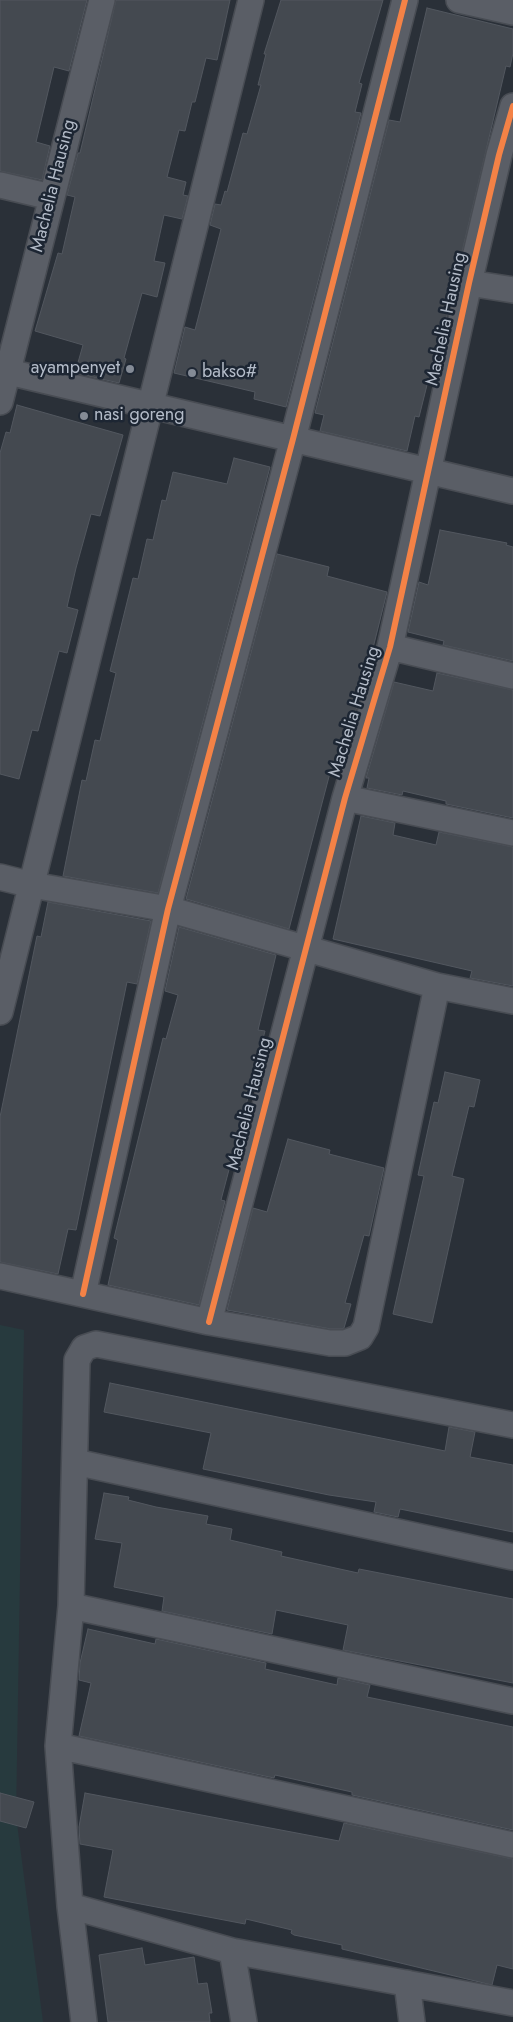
<!DOCTYPE html>
<style>
body{margin:0}
canvas{display:block;background:#2a3038}
</style>
<canvas width="513" height="2022"></canvas>
<script>
const g = document.querySelector('canvas').getContext('2d');
g.lineJoin = 'round';
function paint(path, color) { g.fillStyle = color; g.fill(path, 'evenodd'); }
const shape = rows => new Path2D(rows.map(r => 'M' + r).join(''));
function strokePath(path, color, width, dash) { g.strokeStyle = color; g.lineWidth = width; g.lineCap = dash ? 'butt' : 'round'; g.setLineDash(dash || []); g.stroke(path); }
function label(font, color, halo, rows, align = 'center') {
  g.font = font + ' Jost,sans-serif'; g.lineWidth = 5; g.setLineDash([]); g.textBaseline = 'middle'; g.strokeStyle = halo; g.fillStyle = color; for (const [text, x, y, turn = 0] of rows) {
    g.save(); g.translate(x, y); g.rotate((+turn || 0) * Math.PI / 180); g.textAlign = isNaN(turn) ? turn : align; if (halo) g.strokeText(text, 0, 0); g.fillText(text, 0, 0); g.restore();
  }
}
const green = shape([
 [0,1325,24,1330,16,1816,43,2022,0,2022]
]);
const building = shape([
 [0,0,87,0,69,71,54,67,36,142,50,146,42,180,0,171,0,0],
 [116,0,230,0,217,60,206,58,195,102,192,102,185,131,179,130,167,177,186,182,183,195,188,196,182,219,164,215,154,261,165,263,157,297,142,293,124,358,126,359,119,383,75,373,83,345,35,331,58,253,62,254,75,197,67,195,78,153,80,153,116,0],
 [281,0,383,0,359,83,362,84,355,112,361,113,286,407,254,399,255,392,174,373,185,327,195,330,221,229,210,225,215,204,221,205,225,191,227,192,243,133,247,134,261,85,258,85,266,54,264,54,281,0],
 [427,8,513,29,513,53,510,67,506,66,436,362,433,361,419,417,415,416,407,451,320,431,324,415,315,413,389,120,400,122,427,8],
 [17,405,123,435,100,516,91,514,76,568,67,607,78,610,67,653,59,651,38,731,32,730,19,779,0,774,0,453,6,432,10,433,17,405],
 [234,458,270,467,158,893,63,876,82,780,86,781,95,740,100,741,116,673,110,671,133,578,138,579,147,539,153,540,162,500,166,501,173,472,227,484,234,458],
 [440,530,507,543,506,545,513,547,513,661,443,645,444,641,408,632,419,582,428,585,440,530],
 [277,554,329,567,327,576,387,592,366,676,338,771,331,769,289,929,186,899,277,554],
 [437,673,513,690,513,818,446,804,446,801,403,791,402,795,367,788,369,778,366,778,394,682,433,691,437,673],
 [361,816,395,823,393,835,436,845,439,832,513,847,513,986,470,978,472,971,333,939,361,816],
 [48,902,151,921,137,984,127,982,76,1230,68,1229,58,1274,0,1262,0,1117,37,936,41,937,48,902],
 [179,927,276,955,258,1030,265,1031,257,1062,261,1063,254,1091,250,1090,221,1200,225,1201,199,1305,108,1285,118,1240,114,1238,163,1038,166,1039,178,995,165,991,179,927],
 [445,1072,480,1080,474,1107,469,1106,452,1176,464,1179,432,1323,393,1314,424,1176,418,1175,434,1102,438,1103,445,1072],
 [288,1139,330,1150,329,1154,384,1168,369,1236,364,1235,345,1303,351,1304,344,1328,342,1329,331,1329,227,1310,253,1208,267,1212,288,1139],
 [110,1383,445,1451,449,1427,475,1432,470,1457,513,1465,513,1532,400,1509,398,1517,374,1512,376,1502,329,1495,203,1469,211,1433,104,1412,110,1383],
 [104,1493,129,1497,128,1500,156,1507,208,1516,206,1524,232,1529,230,1540,282,1552,281,1556,358,1573,359,1569,513,1599,513,1683,343,1650,348,1625,276,1610,272,1634,162,1611,164,1597,114,1587,122,1543,95,1539,104,1493],
 [88,1629,155,1644,156,1639,266,1663,265,1669,337,1685,338,1678,370,1685,367,1697,513,1727,513,1830,352,1795,352,1792,275,1775,274,1778,79,1736,91,1683,79,1680,80,1663,88,1629],
 [0,1793,34,1802,26,1828,0,1821,0,1793],
 [85,1793,339,1841,344,1823,513,1859,513,1969,497,1965,492,1985,342,1949,342,1945,294,1935,291,1933,292,1930,246,1919,245,1924,104,1897,113,1850,80,1844,79,1827,85,1793],
 [142,1948,145,1965,194,1957,198,1984,207,1983,212,2013,209,2013,210,2022,108,2022,99,1955,142,1948]
]);
const street = shape([
 [459,0,513,12],
 [0,185,51,197],
 [469,283,513,290],
 [0,370,513,491],
 [0,402,102,0],
 [390,647,513,676],
 [345,798,513,833],
 [0,877,32,885,168,909,437,986,513,1001],
 [0,1012,251,0],
 [0,1276,209,1322,330,1343,345,1343,360,1337,366,1327,437,986],
 [83,1294,168,909,293,439,405,0],
 [209,1322,345,798,390,647,469,283,499,155,513,106],
 [75,1462,513,1557],
 [71,1606,513,1701],
 [58,1746,513,1845],
 [70,1906,232,1951,513,2003],
 [232,1951,244,2022],
 [407,1983,412,2022],
 [84,2022,70,1906,58,1746,71,1606,77,1360,84,1348,96,1344,513,1425]
]);
const cycleway = shape([
 [83,1294,168,909,293,439,405,0],
 [209,1322,345,798,390,647,469,283,499,155,513,106]
]);
const markers = [
 [130,369,5,"#848b96"],
 [192,373,5,"#848b96"],
 [84,416,5,"#848b96"]
];
const streetNames = [
 ["Machelia Hausing",54,186,-76],
 ["Machelia Hausing",447,319,-78],
 ["Machelia Hausing",355,712,-73],
 ["Machelia Hausing",250,1104,-76]
];
const poiNames = [
 ["ayampenyet",120,369,"right"],
 ["bakso#",202,373],
 ["nasi goreng",94,416]
];
paint(green, '#273a3e');
paint(building, '#444950');
strokePath(building, '#52575f', 1);
strokePath(street, '#484c53', 28);
strokePath(street, '#5a5e66', 25);
strokePath(cycleway, '#f48246', 6);
for (const [x, y, r, color] of markers) { const dot = new Path2D(); dot.arc(x, y, r, 0, 2 * Math.PI); g.fillStyle = color; g.fill(dot); strokePath(dot, '#1d2633', 2); }
label('18px', '#b4bcc9', '#1d2633', streetNames);
label('18px', '#b4bcc9', '#1d2633', poiNames, 'left');
</script>
